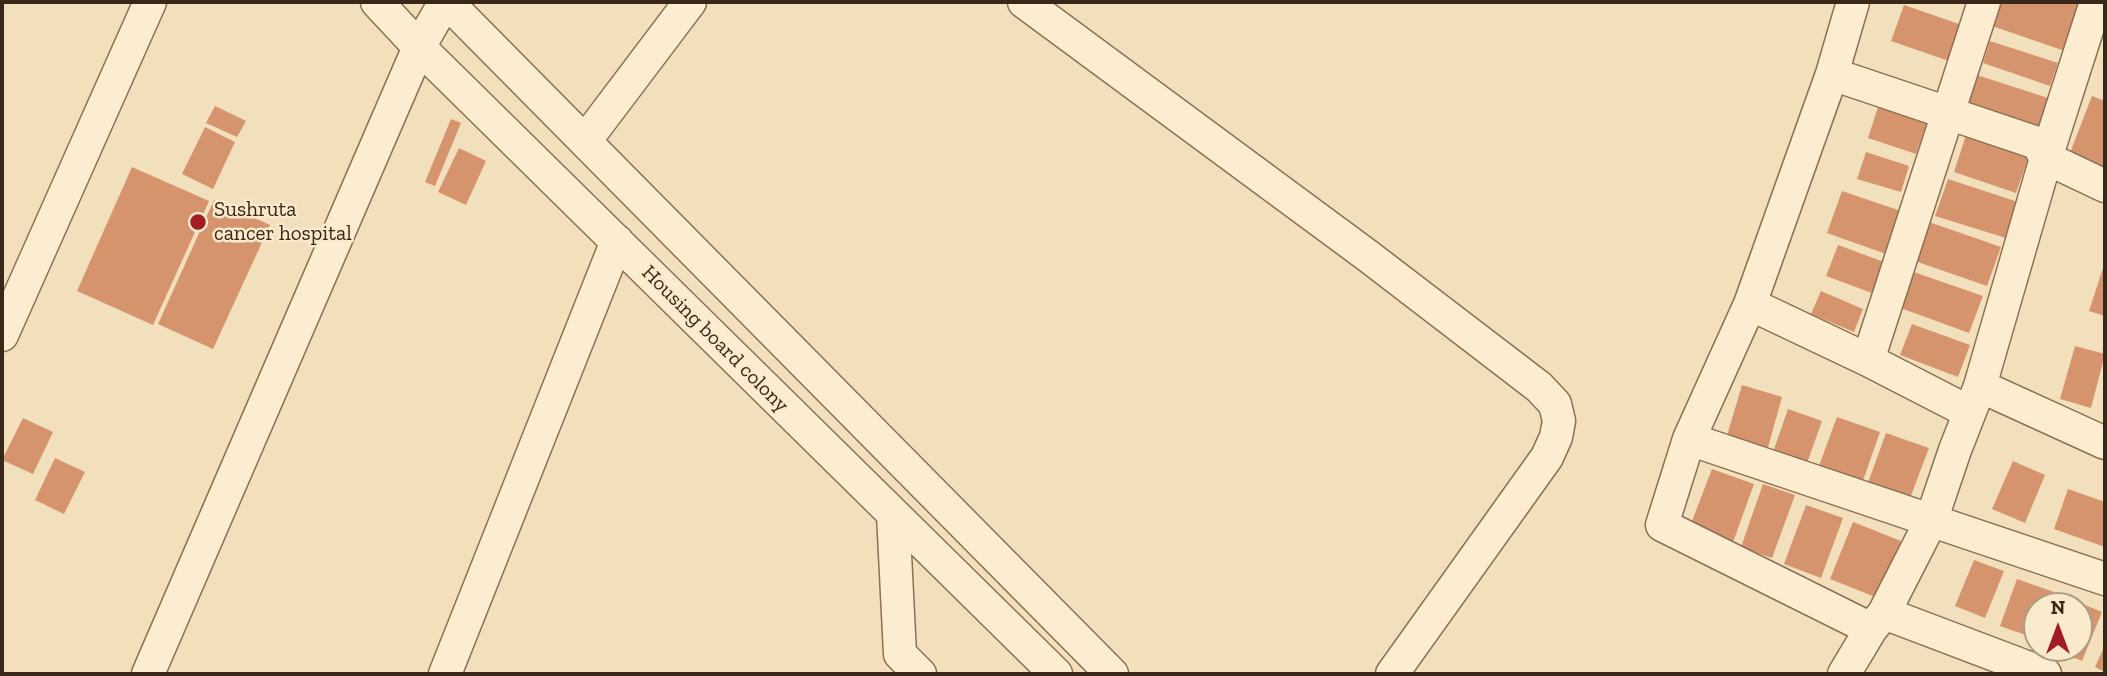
<!DOCTYPE html>
<style>
body{margin:0}
#map{position:relative;width:2107px;height:676px;overflow:hidden;background:#f2e0bc;font-family:"Zilla Slab",serif}
canvas{display:block}
.frame{position:absolute;inset:0;border:4px solid #39281a;pointer-events:none}
.north{position:absolute;left:2023px;top:592px;width:70px;height:70px;box-sizing:border-box;background:#f9eacc;border:2px solid #ac9c85;border-radius:50%;rotate:0deg;font-size:19px;font-weight:700;line-height:28px;text-align:center;color:#39281a}
.north::after{content:'';display:block;margin:auto;width:24px;height:32px;background:#a11d23;clip-path:polygon(50% 0,100% 100%,50% 72%,0 100%)}
</style>
<div id="map">
<canvas width="2107" height="676"></canvas>
<div class="frame"></div>
<div class="north">N</div>
</div>
<script>
const g = document.querySelector('canvas').getContext('2d');
g.lineJoin = 'round';
function paint(path, color) { g.fillStyle = color; g.fill(path, 'evenodd'); }
const shape = rows => new Path2D(rows.map(r => 'M' + r).join(''));
function strokePath(path, color, width, dash) { g.strokeStyle = color; g.lineWidth = width; g.lineCap = dash ? 'butt' : 'round'; g.setLineDash(dash || []); g.stroke(path); }
function label(font, color, halo, rows, align = 'center') {
  g.font = font + ' "Zilla Slab",serif'; g.lineWidth = 5; g.setLineDash([]); g.textBaseline = 'middle'; g.strokeStyle = halo; g.fillStyle = color; for (const [text, x, y, turn = 0] of rows) {
    g.save(); g.translate(x, y); g.rotate((+turn || 0) * Math.PI / 180); g.textAlign = isNaN(turn) ? turn : align; if (halo) g.strokeText(text, 0, 0); g.fillText(text, 0, 0); g.restore();
  }
}
const building = shape([
 [2001,2,2082,2,2065,51,1992,26],
 [1904,5,1962,25,1949,61,1891,41],
 [1990,41,2058,63,2050,86,1983,63],
 [1977,75,2051,99,2039,134,1966,111],
 [2092,96,2105,101,2105,173,2068,158],
 [215,106,246,121,237,137,206,123],
 [1878,107,1927,122,1916,154,1868,138],
 [451,119,461,123,435,186,425,182],
 [205,127,235,142,213,189,182,174],
 [1967,132,2030,153,2016,193,1954,172],
 [459,148,486,161,466,205,438,192],
 [1866,152,1909,166,1901,192,1857,179],
 [132,167,209,201,153,325,77,291],
 [1948,179,2018,202,2006,238,1935,216],
 [1842,191,1901,211,1886,254,1827,233],
 [214,200,270,225,213,349,158,324],
 [1926,221,2001,247,1987,286,1912,260],
 [1838,245,1884,262,1872,293,1826,276],
 [2105,262,2105,316,2089,311],
 [1908,270,1983,296,1969,333,1895,306],
 [1821,291,1863,309,1854,332,1811,314],
 [1912,324,1970,345,1958,377,1900,355],
 [2075,346,2105,354,2091,408,2060,399],
 [1742,385,1782,397,1767,451,1726,439],
 [1788,409,1822,421,1806,466,1772,455],
 [1837,417,1880,432,1860,489,1816,474],
 [23,418,53,432,33,474,2,460],
 [1886,433,1929,448,1907,506,1865,491],
 [55,458,85,472,64,514,35,500],
 [2013,461,2045,475,2025,523,1992,509],
 [1712,469,1754,484,1732,545,1689,529],
 [1763,484,1795,495,1772,558,1741,547],
 [2068,489,2105,502,2105,547,2054,529],
 [1806,505,1843,518,1821,578,1784,564],
 [1853,522,1901,541,1878,598,1830,579],
 [1974,560,2004,571,1985,618,1955,606],
 [2017,579,2054,592,2049,606,2037,606,2037,639,2000,626],
 [2068,598,2102,612,2082,661,2050,648,2079,648,2079,606,2065,606],
 [2105,645,2105,672,2095,667]
]);
const minor = shape([
 [377,2,419,47,1056,674],
 [447,2,1112,674],
 [1024,2,1368,256,1539,387,1555,404,1559,421,1556,437,1547,457,1392,674],
 [1853,2,1832,74,1750,304,1868,360,1969,412],
 [1832,74,2037,143,2046,158,2105,186],
 [585,141,690,2],
 [1750,304,1689,439,1662,525,1871,629],
 [2,335,150,2],
 [1868,360,1984,2],
 [1980,386,2105,443],
 [1689,439,2105,579],
 [893,514,900,654,920,674],
 [1884,613,2045,674],
 [148,674,419,47,445,2],
 [445,674,617,241],
 [1844,674,1871,629,1884,613,1931,521,1955,450,1980,386,2046,158,2096,2]
]);
const markers = [
 [198,222,9,"#a11d23"]
];
const poiNames = [
 ["Sushruta",214,210],
 ["cancer hospital",214,234]
];
const streetNames = [
 ["Housing board colony",715,339,45]
];
paint(building, '#d5946d');
strokePath(minor, '#8c6f54', 35);
strokePath(minor, '#fcedd0', 32);
for (const [x, y, r, color] of markers) { const dot = new Path2D(); dot.arc(x, y, r, 0, 2 * Math.PI); g.fillStyle = color; g.fill(dot); strokePath(dot, '#f9eacc', 2.5); }
label('21px', '#39281a', '#f9eacc', poiNames, 'left');
label('21px', '#39281a', '#f9eacc', streetNames);
</script>
